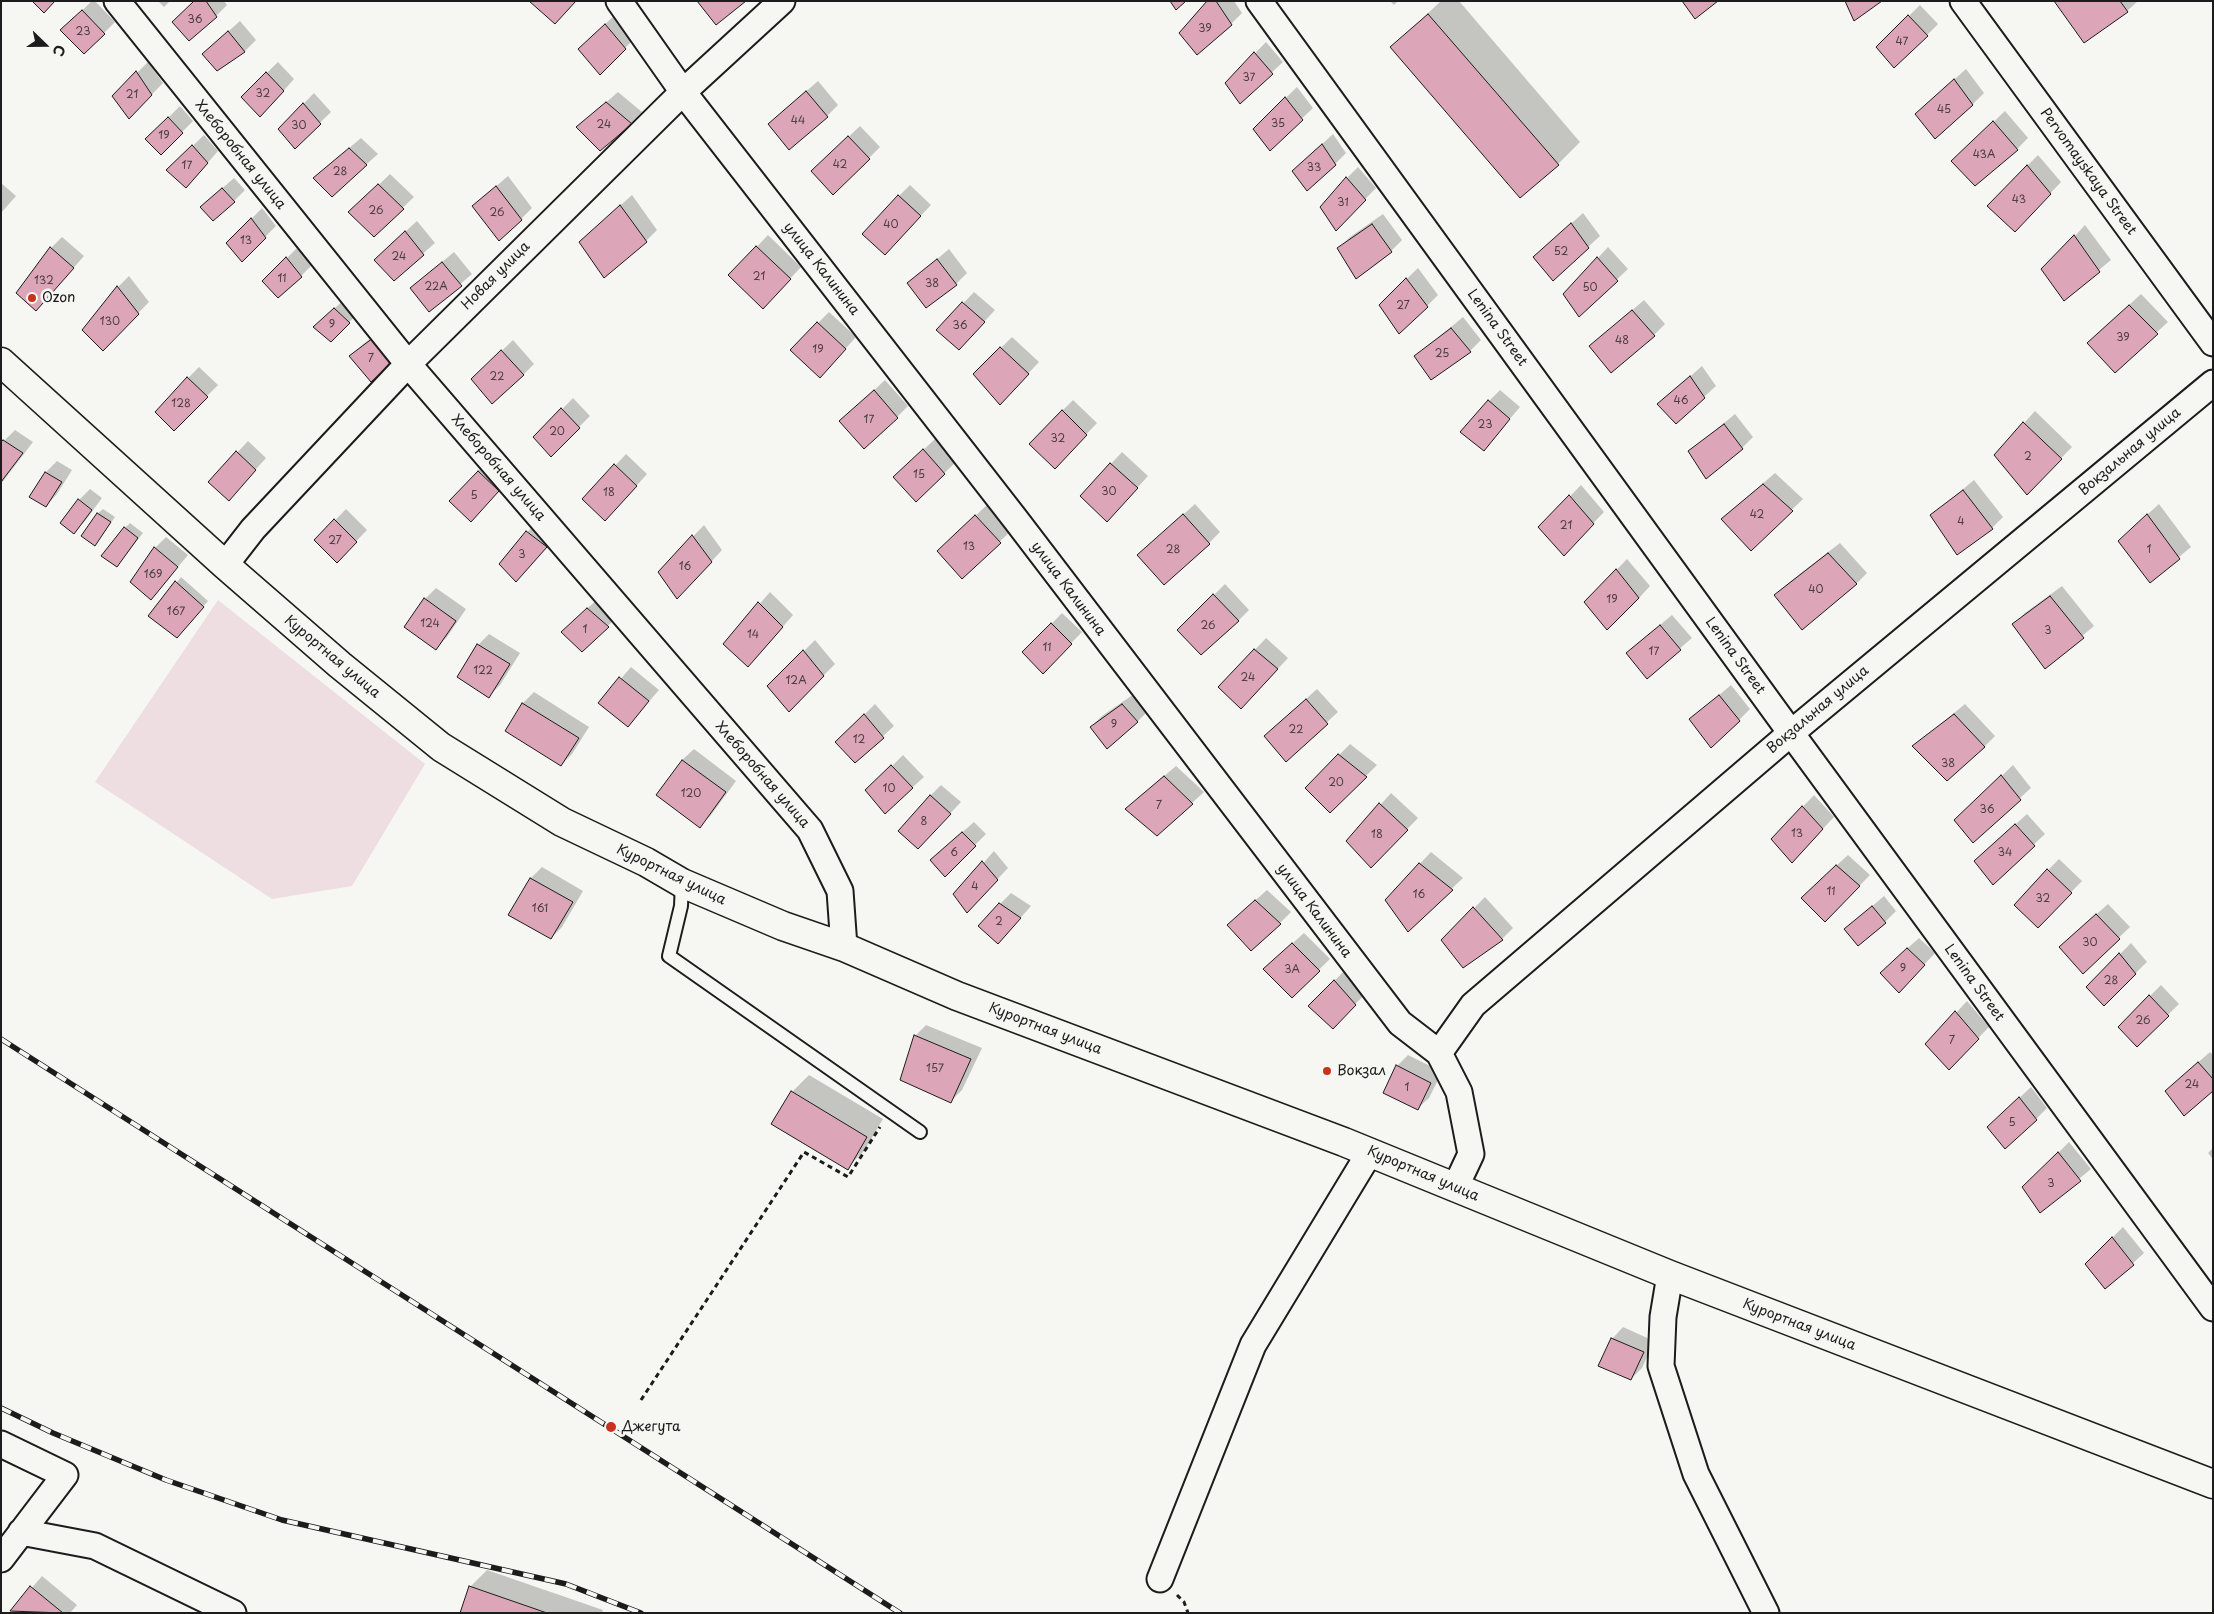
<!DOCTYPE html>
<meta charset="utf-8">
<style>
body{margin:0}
#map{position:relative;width:2214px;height:1614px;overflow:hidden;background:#f6f6f2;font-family:"Playpen Sans",sans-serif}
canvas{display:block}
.frame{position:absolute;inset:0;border:2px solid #1c1c1c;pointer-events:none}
.north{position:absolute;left:20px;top:20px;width:50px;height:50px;-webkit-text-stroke:4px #f6f6f2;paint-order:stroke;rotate:112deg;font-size:14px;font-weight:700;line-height:20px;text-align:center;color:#1c1c1c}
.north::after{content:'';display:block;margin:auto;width:18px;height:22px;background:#1c1c1c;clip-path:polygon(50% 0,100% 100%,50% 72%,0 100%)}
</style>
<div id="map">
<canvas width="2214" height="1614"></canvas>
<div class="frame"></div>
<div class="north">С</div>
</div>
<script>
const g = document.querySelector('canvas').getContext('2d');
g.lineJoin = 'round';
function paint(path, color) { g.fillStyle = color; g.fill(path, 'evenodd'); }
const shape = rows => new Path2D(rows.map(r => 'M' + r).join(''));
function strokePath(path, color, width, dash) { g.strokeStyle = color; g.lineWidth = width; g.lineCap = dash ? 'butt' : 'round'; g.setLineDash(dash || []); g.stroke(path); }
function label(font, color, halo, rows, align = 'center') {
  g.font = font + ' "Playpen Sans",sans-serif'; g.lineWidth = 5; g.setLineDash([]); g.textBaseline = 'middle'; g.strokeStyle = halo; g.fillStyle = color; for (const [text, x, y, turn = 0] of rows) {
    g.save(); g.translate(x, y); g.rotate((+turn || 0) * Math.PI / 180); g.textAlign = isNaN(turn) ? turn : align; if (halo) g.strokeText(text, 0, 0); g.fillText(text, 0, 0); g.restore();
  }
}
const built = shape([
 [218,600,425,764,352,886,272,899,95,782]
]);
const shadow = shape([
 [92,1,95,1,115,22,104,33,62,30],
 [158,1,170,1,164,7],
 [195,1,224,1,227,5,216,16],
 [1209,1,1234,1,1242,13,1231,24],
 [1390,1,1398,1,1394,5],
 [1441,1,1459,1,1580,142,1558,164,1392,47],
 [2056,1,2138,1,2127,11],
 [1920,5,1938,24,1927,35,1878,47],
 [616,14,636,37,600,73,590,38],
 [240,21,256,40,245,51,218,70,215,43],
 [1266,42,1283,62,1240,102,1226,83],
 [148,62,163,83,130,117,114,96],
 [278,62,294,79,271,105,242,97],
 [1966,69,1984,93,1973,104,1928,103],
 [818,81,838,105,827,116,780,114],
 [1297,87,1313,108,1270,149,1254,129],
 [618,92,642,112,631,123,578,127],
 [314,93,331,112,295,147,279,129],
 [180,106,193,121,161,153,147,139],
 [2005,111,2028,138,2017,149,1964,150],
 [860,126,880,147,869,158,824,160],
 [1333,134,1346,153,1335,164,1305,160],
 [204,135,218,151,197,175,168,170],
 [361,138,378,154,332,195,314,178],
 [2038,155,2061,182,2026,219,2027,166],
 [1358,167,1376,188,1336,229,1347,178],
 [390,174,414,197,374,235,361,202],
 [508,176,532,208,521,219,473,206],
 [234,178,245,190,234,201,201,207],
 [1,183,16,196,1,213],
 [910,185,931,205,896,242,899,196],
 [632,195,657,230,646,241,592,231],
 [262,208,276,226,242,260,228,243],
 [1583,213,1600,236,1553,279,1534,257],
 [1383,214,1402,240,1391,251,1339,248,1350,237],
 [417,221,435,243,394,279,386,249],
 [2085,225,2111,260,2064,299,2075,236],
 [768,235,801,267,774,296,730,275],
 [62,237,84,256,47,298,17,293,51,248],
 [298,247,312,265,301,276,264,281],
 [1608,247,1628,269,1579,315,1564,295],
 [949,249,967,273,956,284,909,283],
 [454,252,472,274,430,310,423,278],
 [1418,268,1438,295,1427,306,1380,305],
 [129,276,149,302,103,349,118,287],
 [974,292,995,310,970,337,938,330],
 [2141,294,2168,322,2115,371,2100,332],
 [346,298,360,311,331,341,326,316],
 [1644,300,1665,324,1654,335,1591,346],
 [829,312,856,337,831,365,818,323],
 [1463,317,1481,340,1470,351,1416,356],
 [384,328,403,350,351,356,362,345],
 [1012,337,1039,362,1010,393,975,374],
 [513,340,534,364,523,375,484,368],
 [1702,366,1716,386,1676,422,1659,404],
 [199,367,218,385,174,429,188,378],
 [885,380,908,406,897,417,841,421],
 [1500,390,1520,407,1484,449,1489,401],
 [573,398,590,416,551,455,535,437],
 [1073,400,1097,423,1066,456,1062,411],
 [2035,411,2072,447,2027,493,1995,455],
 [1735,414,1753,437,1742,448,1690,451],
 [15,430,33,442,1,484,1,444],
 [935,439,956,462,916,500,906,466],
 [248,441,266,458,229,499,210,482],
 [1122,452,1148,476,1118,509,1081,496],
 [626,454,647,474,616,509,584,499],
 [489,460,509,479,482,509,478,471],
 [57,461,72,470,57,494,46,506,31,496,46,472],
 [1775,473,1803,499,1751,549,1722,519],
 [1974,480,2003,517,1992,528,1932,515],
 [1581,485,1604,512,1574,543,1540,527],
 [90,489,102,498,85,521,74,532,79,500],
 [1195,504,1220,532,1209,543,1138,555],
 [2159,504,2191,547,2150,581,2130,530],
 [987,505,1011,531,962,577,949,540],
 [103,509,115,517,95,545,97,514],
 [346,509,367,530,337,561,316,540],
 [538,520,557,535,527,569,500,564],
 [130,523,143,533,117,566,125,528],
 [704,525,722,550,688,587,659,572],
 [166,537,188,555,151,599,155,548],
 [1840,543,1867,573,1856,584,1776,595,1787,584],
 [1627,559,1650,586,1639,598,1586,602],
 [181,577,208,601,182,631,150,616],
 [1225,584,1249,610,1238,621,1179,630],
 [2062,586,2094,626,2045,667,2014,624,2025,613],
 [436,588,466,609,447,637,436,648,425,599],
 [770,592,793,615,759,654,725,644],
 [599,598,619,615,582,651,573,621],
 [1062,613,1082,632,1043,672,1024,652],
 [1672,615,1692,638,1647,677,1627,653],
 [489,634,520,653,500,685,489,696,478,645],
 [1266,638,1288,658,1252,697,1220,687],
 [815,640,835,664,789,710,769,686],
 [631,667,659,690,628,726,600,703],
 [1731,685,1750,709,1739,720,1691,719],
 [1317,689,1338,712,1286,760,1277,725],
 [534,692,589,727,572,754,561,765,506,730,523,703],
 [1134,694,1148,711,1137,722,1091,727,1102,716],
 [875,704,894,726,855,762,837,742],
 [1965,704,1995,736,1984,747,1914,746],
 [1350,744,1377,765,1330,812,1307,788],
 [694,749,736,781,711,815,700,826,682,760],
 [903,755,924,777,885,812,867,791],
 [2013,765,2031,788,1973,841,1956,820],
 [1176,766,1204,792,1157,835,1138,798],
 [941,785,961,802,929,836,930,796],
 [1391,793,1418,818,1382,855,1348,841],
 [1814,795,1834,817,1803,850,1772,839],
 [2027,814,2045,834,1993,883,1987,850],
 [974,822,986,834,945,875,943,849],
 [994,851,1008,868,978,900,955,895],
 [1431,852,1463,878,1408,930,1386,900],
 [1848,855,1870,875,1825,921,1813,887],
 [2059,859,2082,881,2038,926,2048,870],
 [542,867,583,891,562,927,551,938,510,914,531,878],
 [1267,890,1291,912,1280,923,1240,914],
 [1011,893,1031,906,1009,931,1000,904],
 [1884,896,1896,911,1885,922,1846,929],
 [1485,897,1513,928,1502,939,1443,940],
 [2108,904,2130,927,2083,972,2072,936],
 [1304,933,1330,959,1292,996,1276,958],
 [1919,938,1935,953,1910,980,1892,962],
 [2131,943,2147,962,2104,1004,2120,954],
 [1345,970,1366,993,1333,1027,1310,1006],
 [2161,985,2179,1004,2137,1045,2119,1027],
 [1967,1001,1989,1027,1949,1068,1927,1044],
 [926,1025,982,1048,962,1090,951,1101,915,1036],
 [2210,1052,2213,1055,2213,1089,2178,1080],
 [1408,1055,1442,1072,1429,1098,1417,1109,1397,1066],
 [809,1075,883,1119,864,1151,847,1168,773,1124,792,1092],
 [2031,1087,2047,1108,2036,1119,2000,1116],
 [2069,1142,2091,1169,2040,1211,2024,1187],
 [2213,1148,2213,1159,2208,1153],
 [2123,1227,2144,1253,2106,1288,2086,1264],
 [1623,1327,1654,1341,1642,1368,1631,1379,1612,1339],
 [487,1570,603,1610,602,1613,461,1613,470,1587],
 [42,1576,77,1605,70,1613,14,1613,12,1611]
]);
const building = shape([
 [32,1,55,1,44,13,32,1],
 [194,1,206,1,217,17,189,41,172,22,194,1],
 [529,1,576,1,555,24,529,1],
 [697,1,746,1,716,25,697,1],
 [1170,1,1186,1,1176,10,1170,1],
 [1207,1,1216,1,1232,25,1197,55,1179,33,1207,1],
 [1682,1,1718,1,1695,19,1682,1],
 [1845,1,1882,1,1854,21,1845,1],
 [2054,1,2120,1,2128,12,2084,43,2054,1],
 [82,10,105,34,84,54,60,30,82,10],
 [1428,14,1559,165,1520,198,1390,47,1428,14],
 [1908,15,1928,36,1894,68,1876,47,1908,15],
 [605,24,626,49,600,75,578,49,605,24],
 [228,31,245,52,217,71,202,54,228,31],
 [1254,52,1273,74,1240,104,1225,83,1254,52],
 [136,71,152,95,129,119,112,96,136,71],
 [266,72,284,91,260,117,241,97,266,72],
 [1954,79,1973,105,1935,139,1915,114,1954,79],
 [806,91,828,117,789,150,768,124,806,91],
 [1285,97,1303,120,1270,151,1253,129,1285,97],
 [606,102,632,124,600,151,576,127,606,102],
 [303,103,321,124,295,149,278,129,303,103],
 [168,117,183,133,161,155,145,139,168,117],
 [1993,121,2018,150,1975,186,1951,161,1993,121],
 [848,136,870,159,833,195,811,171,848,136],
 [1322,144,1336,165,1307,191,1292,171,1322,144],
 [192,145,208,163,186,188,166,170,192,145],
 [349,148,367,165,332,197,313,178,349,148],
 [2027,165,2051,194,2015,232,1987,206,2027,165],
 [1346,177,1366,200,1336,231,1320,207,1346,177],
 [378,184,404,209,374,237,348,212,378,184],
 [496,186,522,220,499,241,472,206,496,186],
 [222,188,235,202,213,221,200,207,222,188],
 [898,195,921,216,885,255,862,234,898,195],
 [620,205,647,242,604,278,579,242,620,205],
 [251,218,266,238,242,262,226,243,251,218],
 [1571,223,1589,248,1553,281,1533,257,1571,223],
 [1372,224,1392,252,1356,279,1337,248,1372,224],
 [405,231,424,255,394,281,374,260,405,231],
 [2074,235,2100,272,2064,301,2041,269,2074,235],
 [756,246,791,279,763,309,728,275,756,246],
 [50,247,74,268,36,311,16,293,50,247],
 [286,257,302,277,278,298,262,281,286,257],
 [1597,257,1618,281,1579,317,1563,294,1597,257],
 [937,259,957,285,926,308,907,283,937,259],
 [442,262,462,286,429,312,410,288,442,262],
 [1406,278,1428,307,1399,334,1379,305,1406,278],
 [117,286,139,314,103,351,82,330,117,286],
 [962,302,985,322,959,350,936,330,962,302],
 [2129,305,2158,334,2115,373,2087,343,2129,305],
 [334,308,350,323,331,342,313,327,334,308],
 [1632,310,1655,336,1611,373,1589,346,1632,310],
 [817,322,846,349,820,378,790,350,817,322],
 [1451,328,1471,352,1431,380,1414,356,1451,328],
 [373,338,393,362,371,382,349,356,373,338],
 [1000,347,1029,374,1000,405,973,374,1000,347],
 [501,350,524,375,492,404,471,379,501,350],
 [1690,376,1705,398,1676,424,1657,404,1690,376],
 [187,377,208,397,174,431,155,412,187,377],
 [874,390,898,418,864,449,839,421,874,390],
 [1488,400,1510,419,1484,451,1460,432,1488,400],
 [561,408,580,428,551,457,533,437,561,408],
 [1062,410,1087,435,1055,469,1029,444,1062,410],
 [2023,422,2062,459,2027,495,1994,455,2023,422],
 [1724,424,1743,449,1706,479,1688,451,1724,424],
 [3,440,23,453,1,482,1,442,3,440],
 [923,449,945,474,916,502,893,477,923,449],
 [236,451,256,470,229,501,208,482,236,451],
 [1110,463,1138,488,1107,522,1080,496,1110,463],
 [614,464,637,486,605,521,582,499,614,464],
 [478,471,499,491,471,522,449,501,478,471],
 [45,472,62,482,46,507,29,497,45,472],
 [1763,484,1793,511,1751,551,1721,519,1763,484],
 [1963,490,1993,529,1957,555,1930,515,1963,490],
 [1569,495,1594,524,1564,556,1538,527,1569,495],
 [78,499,92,510,74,534,60,523,78,499],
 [97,513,111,522,95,546,81,536,97,513],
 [1183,514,1210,544,1164,585,1137,555,1183,514],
 [2147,514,2180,559,2150,583,2118,541,2147,514],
 [975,515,1001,543,962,579,937,551,975,515],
 [334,519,357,542,337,563,314,540,334,519],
 [124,527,138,538,117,567,101,556,124,527],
 [526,531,547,547,516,582,499,564,526,531],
 [692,535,712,562,677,599,658,572,692,535],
 [154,547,178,567,151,600,130,582,154,547],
 [1828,553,1857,584,1802,630,1774,595,1828,553],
 [1616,569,1639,598,1607,630,1584,602,1616,569],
 [175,581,204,607,177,638,148,616,175,581],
 [1213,594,1239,621,1201,655,1177,630,1213,594],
 [2050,596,2084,638,2045,669,2012,624,2050,596],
 [424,598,456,621,436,650,404,627,424,598],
 [758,602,783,627,748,667,723,644,758,602],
 [587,608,609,627,582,652,561,632,587,608],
 [1051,623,1072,644,1043,674,1022,652,1051,623],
 [1660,625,1681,650,1647,679,1626,653,1660,625],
 [477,644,510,664,489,698,457,677,477,644],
 [1254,649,1278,669,1241,709,1218,687,1254,649],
 [803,650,824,676,789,712,767,686,803,650],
 [619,677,649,701,628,727,598,703,619,677],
 [1719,695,1740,721,1711,748,1689,719,1719,695],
 [1306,699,1328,724,1286,762,1264,736,1306,699],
 [522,703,579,738,561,766,505,731,522,703],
 [1122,704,1138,722,1107,749,1090,727,1122,704],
 [864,714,884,738,855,763,835,742,864,714],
 [1954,714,1985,747,1947,781,1912,746,1954,714],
 [1338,754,1367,777,1330,813,1305,788,1338,754],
 [682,760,726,792,700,828,656,795,682,760],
 [891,765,913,788,885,814,865,790,891,765],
 [2001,775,2021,800,1973,843,1954,820,2001,775],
 [1164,776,1193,804,1157,836,1125,809,1164,776],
 [930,795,951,814,918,849,898,831,930,795],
 [1379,803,1408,830,1371,868,1346,841,1379,803],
 [1802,806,1823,829,1792,863,1771,839,1802,806],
 [2015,824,2035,846,1993,885,1974,861,2015,824],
 [962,832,976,846,945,877,930,860,962,832],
 [982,861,998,880,967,913,953,894,982,861],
 [1419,863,1453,890,1408,932,1385,900,1419,863],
 [1836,865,1860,886,1825,922,1801,898,1836,865],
 [2047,869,2072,893,2038,928,2014,905,2047,869],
 [530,878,573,902,551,939,508,915,530,878],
 [1255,900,1281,924,1251,951,1227,925,1255,900],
 [999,903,1021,918,998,944,978,926,999,903],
 [1872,906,1886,923,1858,946,1844,929,1872,906],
 [1473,907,1503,940,1463,968,1441,940,1473,907],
 [2096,914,2120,939,2083,974,2059,947,2096,914],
 [1292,943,1320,971,1292,998,1263,969,1292,943],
 [1907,948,1925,965,1899,993,1880,973,1907,948],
 [2119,953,2136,974,2104,1006,2086,987,2119,953],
 [1334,980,1356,1005,1333,1029,1308,1006,1334,980],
 [2149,995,2169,1016,2137,1047,2118,1027,2149,995],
 [1955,1011,1979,1039,1949,1070,1925,1044,1955,1011],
 [914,1035,971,1059,951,1103,900,1080,914,1035],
 [2198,1062,2213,1079,2213,1091,2184,1116,2165,1091,2198,1062],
 [1396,1065,1431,1083,1418,1110,1383,1093,1396,1065],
 [791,1091,867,1137,848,1170,771,1124,791,1091],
 [2019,1097,2037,1120,2005,1149,1987,1127,2019,1097],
 [2058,1152,2081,1181,2040,1213,2022,1187,2058,1152],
 [2112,1237,2134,1265,2105,1289,2085,1264,2112,1237],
 [1611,1338,1644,1352,1631,1380,1598,1366,1611,1338],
 [30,1586,63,1613,10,1611,30,1586],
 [469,1586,547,1613,460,1613,469,1586]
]);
const path = shape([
 [641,1400,804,1152,848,1177,880,1127],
 [1177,1595,1184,1602,1188,1613]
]);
const lane = shape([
 [682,883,681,906,669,956,920,1132]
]);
const street = shape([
 [117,1,408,364,810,830,840,891,844,947],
 [619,1,683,92,1016,520,1400,1023,1439,1053,1459,1092,1471,1154,1455,1188],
 [1259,1,1791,733,2213,1308],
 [1963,1,2213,343],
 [225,565,253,529,408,364,683,92,782,1],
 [1439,1053,1473,1005,1791,733,2213,383],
 [1670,1275,1663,1317,1661,1366,1696,1474,1766,1613],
 [1,1444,65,1475,1,1559],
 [21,1532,95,1546,233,1613],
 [1160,1579,1253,1345,1370,1152]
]);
const primary = shape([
 [1,362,225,565,340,665,441,747,562,822,646,862,682,883,783,926,844,947,957,996,1344,1142,1670,1275,2213,1484]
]);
const rail = shape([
 [1,1039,900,1613],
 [1,1408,53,1433,166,1480,282,1520,566,1584,641,1613]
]);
const markers = [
 [32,298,5,"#c8321e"],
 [1327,1071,5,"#c8321e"],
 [611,1427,6,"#c8321e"]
];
const numberNames = [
 ["36",195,20],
 ["39",1205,29],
 ["23",83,32],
 ["47",1902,42],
 ["37",1249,78],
 ["32",263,94],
 ["21",132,95],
 ["45",1944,110],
 ["44",798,121],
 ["35",1278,124],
 ["24",604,125],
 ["30",299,126],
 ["19",164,136],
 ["43А",1984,155],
 ["42",840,165],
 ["17",187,166],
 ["33",1314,168],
 ["28",340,172],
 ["43",2019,200],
 ["31",1343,203],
 ["26",376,211],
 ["26",497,213],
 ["40",891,225],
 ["13",246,241],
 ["52",1561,252],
 ["24",399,257],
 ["21",759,277],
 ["11",282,279],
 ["132",44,281],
 ["38",932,284],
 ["22А",436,287],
 ["50",1590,288],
 ["27",1403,306],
 ["130",110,322],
 ["9",332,325],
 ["36",960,326],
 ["39",2123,338],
 ["48",1622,341],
 ["19",818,350],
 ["25",1442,354],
 ["7",371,359],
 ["22",497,377],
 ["46",1681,401],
 ["128",181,404],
 ["17",869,420],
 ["23",1485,425],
 ["20",557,432],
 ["32",1058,439],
 ["2",2028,457],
 ["15",919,475],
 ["30",1109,492],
 ["18",609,493],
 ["5",474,496],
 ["42",1757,515],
 ["4",1961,522],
 ["21",1566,526],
 ["27",335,541],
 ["13",969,547],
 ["28",1173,550],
 ["1",2149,550],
 ["3",522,555],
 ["16",685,567],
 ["169",153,575],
 ["40",1816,590],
 ["19",1612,600],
 ["167",176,612],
 ["124",430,624],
 ["26",1208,626],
 ["1",585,630],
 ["3",2048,631],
 ["14",753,635],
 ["11",1047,648],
 ["17",1654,652],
 ["122",483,671],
 ["24",1248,678],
 ["12А",796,681],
 ["9",1114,725],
 ["22",1296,730],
 ["12",859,740],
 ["38",1948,764],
 ["20",1336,783],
 ["10",889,789],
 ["120",691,794],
 ["7",1159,806],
 ["36",1987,810],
 ["8",924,822],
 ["13",1797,834],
 ["18",1377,835],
 ["6",954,853],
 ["34",2005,853],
 ["4",975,887],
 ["11",1831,892],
 ["16",1419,895],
 ["32",2043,899],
 ["161",540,909],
 ["2",999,922],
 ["30",2090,943],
 ["9",1903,969],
 ["3А",1292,970],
 ["28",2111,981],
 ["26",2143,1021],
 ["7",1952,1041],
 ["157",935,1069],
 ["24",2192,1085],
 ["1",1407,1088],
 ["5",2012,1123],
 ["3",2051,1184]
];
const streetNames = [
 ["Хлеборобная улица",240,155,51],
 ["Pervomayskaya Street",2088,172,54],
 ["улица Калинина",821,269,52],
 ["Новая улица",496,276,-45],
 ["Lenina Street",1497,328,54],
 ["Вокзальная улица",2130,452,-40],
 ["Хлеборобная улица",498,468,49],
 ["улица Калинина",1068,589,53],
 ["Lenina Street",1735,656,54],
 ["Курортная улица",332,657,40],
 ["Вокзальная улица",1818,710,-40],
 ["Хлеборобная улица",762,775,49],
 ["Курортная улица",671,875,26],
 ["улица Калинина",1314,911,53],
 ["Lenina Street",1974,983,54],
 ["Курортная улица",1045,1029,21],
 ["Курортная улица",1423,1174,23],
 ["Курортная улица",1799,1325,21]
];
const poiNames = [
 ["Ozon",42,298],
 ["Вокзал",1337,1071],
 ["Джегута",622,1427]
];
paint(built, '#eedee1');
paint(shadow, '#0003');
paint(building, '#dda5b8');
strokePath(building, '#1c1c1c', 1);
strokePath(lane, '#1c1c1c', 16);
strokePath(street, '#1c1c1c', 29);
strokePath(primary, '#1c1c1c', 31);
strokePath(path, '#1c1c1c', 3, [5, 4]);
strokePath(lane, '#f6f6f2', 12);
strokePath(street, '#f6f6f2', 25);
strokePath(primary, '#f6f6f2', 28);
strokePath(rail, '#1c1c1c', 5.5);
strokePath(rail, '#f6f6f2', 4, [11]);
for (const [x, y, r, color] of markers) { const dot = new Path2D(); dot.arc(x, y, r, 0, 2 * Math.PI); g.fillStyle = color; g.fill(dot); strokePath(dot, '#f6f6f2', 2); }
label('11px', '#4c3e43', null, numberNames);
label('14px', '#1c1c1c', '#f6f6f2', streetNames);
label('14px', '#1c1c1c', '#f6f6f2', poiNames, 'left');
</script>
